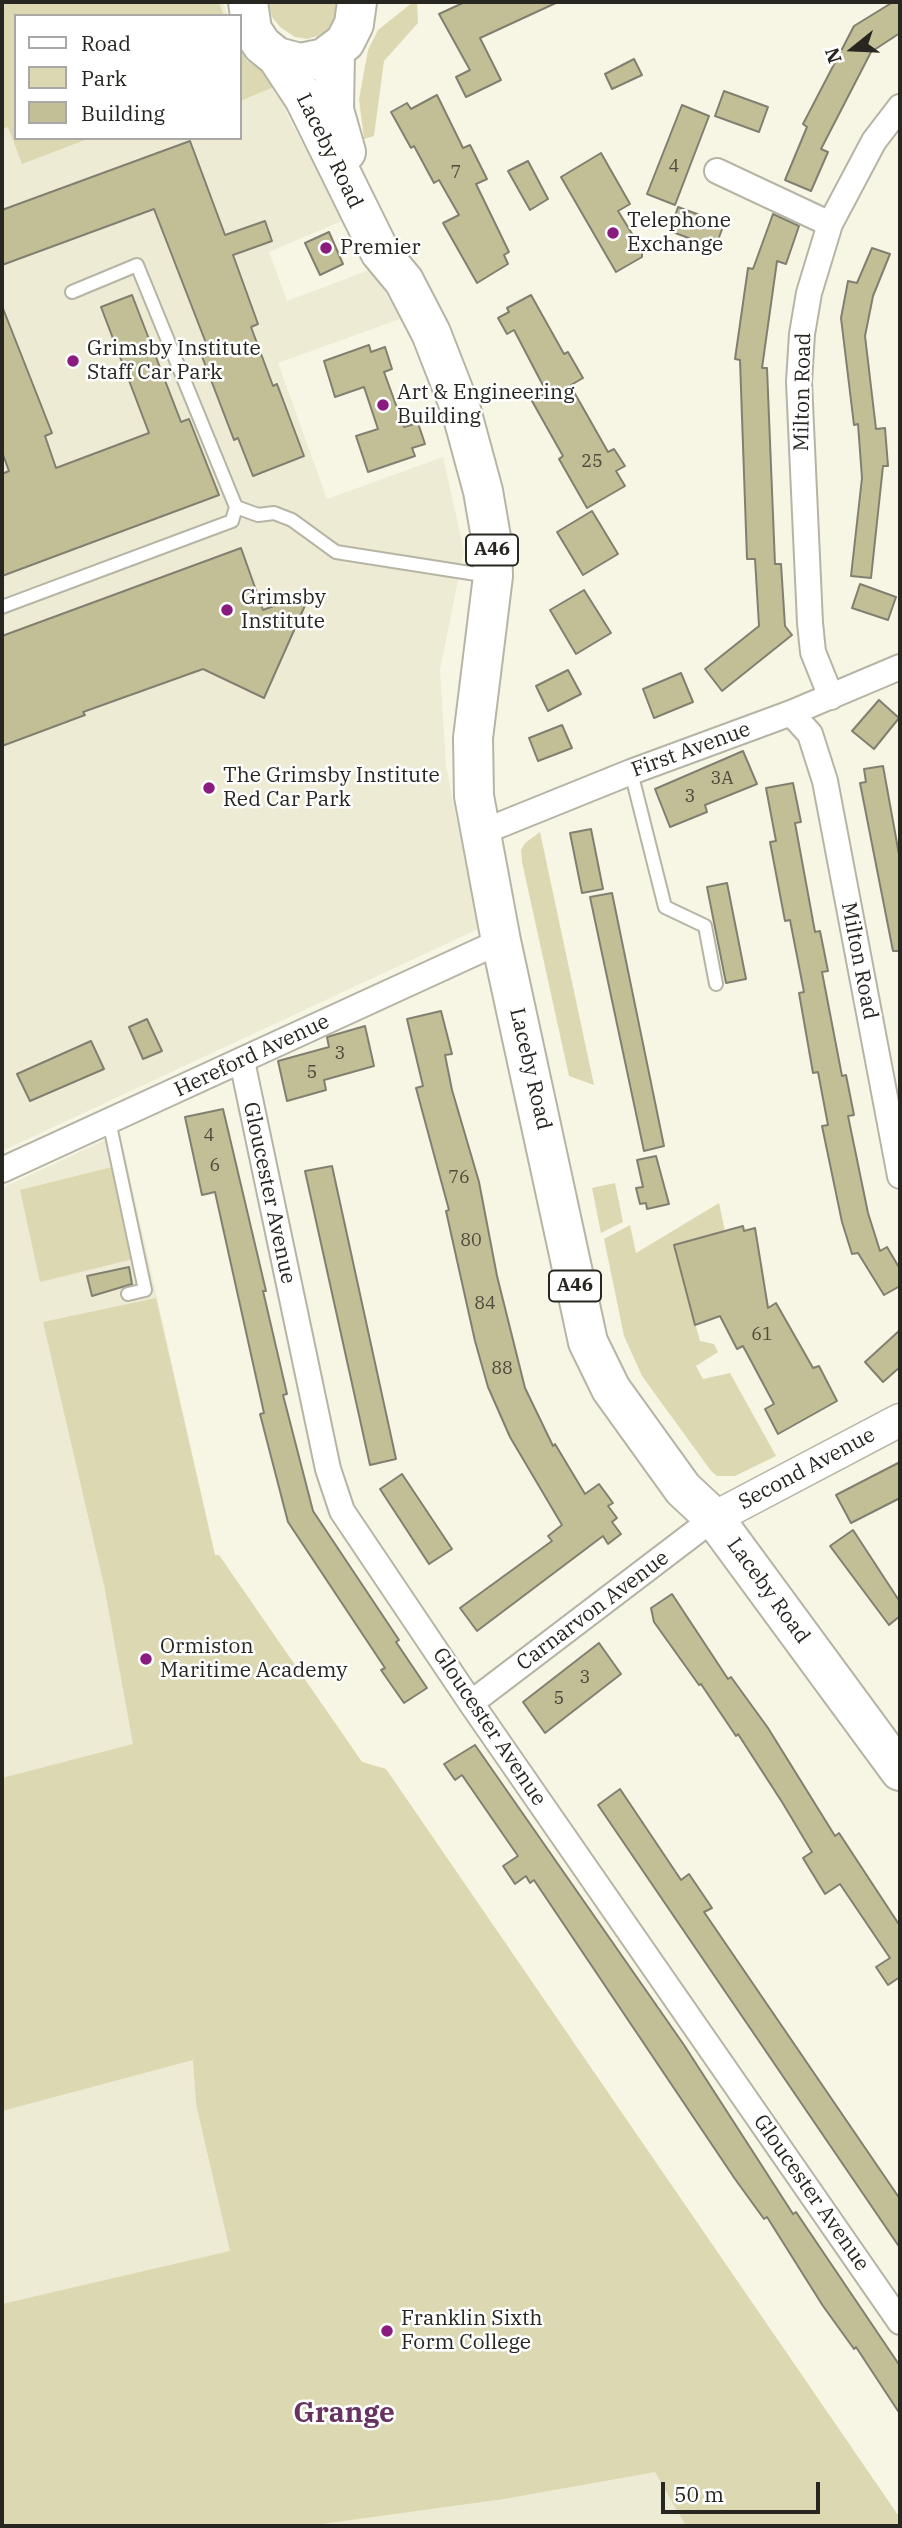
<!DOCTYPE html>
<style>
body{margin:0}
#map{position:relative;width:902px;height:2528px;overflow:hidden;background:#f7f6e5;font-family:"IBM Plex Serif",serif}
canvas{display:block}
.frame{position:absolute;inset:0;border:4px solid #272620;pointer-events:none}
.legend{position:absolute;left:14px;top:14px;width:228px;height:126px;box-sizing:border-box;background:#fff;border:2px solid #a9a8a6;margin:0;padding:9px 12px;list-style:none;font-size:21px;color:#272620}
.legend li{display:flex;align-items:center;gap:14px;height:35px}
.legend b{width:35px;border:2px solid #a9a8a6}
.north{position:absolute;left:818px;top:14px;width:70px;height:70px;-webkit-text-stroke:5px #fff;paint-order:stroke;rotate:252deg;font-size:19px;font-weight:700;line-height:28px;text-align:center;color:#272620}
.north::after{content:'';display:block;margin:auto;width:24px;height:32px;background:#272620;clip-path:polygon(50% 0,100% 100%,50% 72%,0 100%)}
.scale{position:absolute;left:661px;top:2482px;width:159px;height:32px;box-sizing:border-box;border:4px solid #272620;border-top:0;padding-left:9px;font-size:21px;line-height:24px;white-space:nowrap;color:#272620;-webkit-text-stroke:5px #fff;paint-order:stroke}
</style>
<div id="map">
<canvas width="902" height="2528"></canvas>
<div class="frame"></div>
<ul class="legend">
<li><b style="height:9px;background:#fff"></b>Road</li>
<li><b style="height:19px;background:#dcd9b2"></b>Park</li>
<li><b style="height:19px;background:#c2bf96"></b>Building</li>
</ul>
<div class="north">N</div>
<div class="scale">50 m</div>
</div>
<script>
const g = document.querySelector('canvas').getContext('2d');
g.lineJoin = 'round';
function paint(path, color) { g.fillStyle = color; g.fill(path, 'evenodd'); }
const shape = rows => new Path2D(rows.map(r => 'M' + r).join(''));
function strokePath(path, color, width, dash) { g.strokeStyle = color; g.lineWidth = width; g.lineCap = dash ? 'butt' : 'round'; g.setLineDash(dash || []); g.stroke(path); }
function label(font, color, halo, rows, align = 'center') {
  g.font = font + ' "IBM Plex Serif",serif'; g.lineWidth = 5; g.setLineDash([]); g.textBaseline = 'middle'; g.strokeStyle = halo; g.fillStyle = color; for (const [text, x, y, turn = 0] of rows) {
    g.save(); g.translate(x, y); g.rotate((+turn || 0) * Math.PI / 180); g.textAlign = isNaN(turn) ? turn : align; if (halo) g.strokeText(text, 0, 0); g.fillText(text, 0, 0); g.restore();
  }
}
const built = shape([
 [2,2,223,2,228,16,16,16,16,138,240,138,240,42,285,82,286,113,344,220,269,252,287,301,372,269,400,319,278,363,327,499,443,457,464,551,440,669,446,766,467,872,482,921,478,929,2,1151],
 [120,1133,215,1555,219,1555,362,1762,386,1769,900,2518,900,2526,2,2526,2,1188]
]);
const green = shape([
 [2,2,219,2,224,16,16,16,16,138,90,138,22,164,8,127,2,129],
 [269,2,345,2,339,21,325,34,307,39,295,37,280,27,272,17],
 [413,2,417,2,418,23,384,61,374,136,364,139,359,99,368,50,378,30],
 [240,50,247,61,281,84,240,101],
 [540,832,594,1085,569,1076,522,862,521,850,525,843],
 [116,1166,137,1258,40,1282,20,1190],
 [615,1183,623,1222,601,1233,592,1188],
 [719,1203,725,1231,674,1245,700,1341,714,1344,718,1352,696,1366,703,1379,730,1373,776,1456,735,1476,717,1476,711,1471,642,1376,624,1336,604,1239,630,1225,636,1253],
 [156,1298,215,1555,219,1555,362,1762,386,1769,900,2518,900,2526,686,2526,655,2472,504,2499,307,2526,2,2526,2,2304,230,2251,196,2104,193,2060,2,2111,2,1778,133,1744,104,1585,43,1322]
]);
const building = shape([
 [465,2,558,2,480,38,501,80,466,97,456,77,470,70,439,14,465,2],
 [893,2,900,2,900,33,871,52,821,149,828,152,811,191,785,180,807,127,803,124,854,26,893,2],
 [634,59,642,75,612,89,605,74,634,59],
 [724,91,768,107,759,132,715,116,724,91],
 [437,95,463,148,470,145,487,179,476,184,509,252,504,255,508,264,477,283,443,223,459,215,439,180,434,183,414,146,411,148,391,112,407,103,411,109,437,95],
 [682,105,709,116,675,205,647,194,682,105],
 [190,141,225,235,265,221,272,241,233,255,258,324,251,327,273,386,277,384,304,456,253,476,238,438,234,440,198,346,206,343,154,209,2,265,2,210,190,141],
 [601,153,630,204,618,211,642,250,642,257,616,272,561,177,601,153],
 [528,161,548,199,530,210,508,171,528,161],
 [678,207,724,224,715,248,670,231,678,207],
 [773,214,799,226,786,264,777,261,762,368,767,368,775,564,781,564,785,626,792,635,722,691,705,669,759,626,755,559,747,559,740,360,735,359,748,268,753,269,773,214],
 [329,232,343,264,320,275,305,243,329,232],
 [872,248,890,254,873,296,865,336,876,429,885,428,888,466,883,466,871,578,851,576,862,478,858,424,854,425,841,318,848,281,857,283,872,248],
 [132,295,181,422,189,419,219,495,2,576,2,474,9,471,2,452,2,306,52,433,45,436,56,468,149,433,101,307,132,295],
 [531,295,564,354,568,352,583,378,571,385,574,392,608,452,614,449,625,466,616,471,625,486,587,508,559,459,563,456,532,401,547,393,514,330,507,334,498,318,509,312,507,308,531,295],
 [369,345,371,352,385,347,392,369,384,372,404,427,418,423,425,444,412,448,415,456,368,472,356,436,378,429,364,387,335,397,324,361,369,345],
 [592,511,618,554,583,575,557,532,592,511],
 [241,548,263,610,311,592,264,698,203,669,83,712,85,715,2,746,2,636,241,548],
 [860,584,896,597,888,620,852,608,860,584],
 [584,590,611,633,576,654,550,610,584,590],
 [568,670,581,694,548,711,536,686,568,670],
 [681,673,693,702,654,718,643,689,681,673],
 [879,700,899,718,874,749,852,731,879,700],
 [562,725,572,748,538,761,529,738,562,725],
 [743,751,757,784,705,805,707,812,670,827,655,789,743,751],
 [883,766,900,860,900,951,893,951,860,783,866,782,864,769,883,766],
 [793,783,801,822,795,823,815,932,820,931,828,971,822,972,842,1076,846,1075,854,1115,848,1116,868,1213,880,1251,887,1247,900,1269,900,1286,884,1295,858,1253,852,1254,842,1222,822,1126,828,1125,818,1072,813,1073,799,993,804,992,790,920,785,921,770,842,776,841,766,788,793,783],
 [591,829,603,889,582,893,570,833,591,829],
 [727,883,746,979,726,983,707,887,727,883],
 [612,893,664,1146,644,1151,590,897,612,893],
 [441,1011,452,1054,445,1055,452,1090,479,1182,497,1276,525,1388,553,1446,555,1444,585,1494,599,1484,613,1503,608,1506,617,1518,612,1522,621,1534,608,1544,603,1536,477,1631,460,1608,552,1541,548,1536,562,1525,510,1437,488,1387,475,1341,446,1211,449,1210,416,1088,423,1086,407,1019,441,1011],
 [147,1019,162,1051,143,1059,129,1027,147,1019],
 [365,1026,374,1066,324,1080,326,1090,287,1101,278,1061,329,1047,327,1037,365,1026],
 [91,1041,104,1069,30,1101,17,1074,91,1041],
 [223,1109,266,1291,263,1291,287,1394,283,1395,313,1511,399,1640,396,1642,427,1688,404,1703,381,1670,385,1668,288,1522,260,1414,264,1413,215,1192,202,1195,185,1117,223,1109],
 [656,1156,669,1204,647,1209,646,1203,640,1204,636,1188,643,1187,637,1160,656,1156],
 [332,1166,396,1459,370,1465,305,1171,332,1166],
 [743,1226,744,1231,755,1228,768,1308,776,1303,813,1368,819,1366,837,1401,778,1434,765,1409,774,1404,743,1346,737,1349,720,1316,695,1325,674,1245,743,1226],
 [129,1267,132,1284,92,1296,87,1276,129,1267],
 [900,1330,900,1367,883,1382,865,1362,900,1330],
 [900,1462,900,1498,851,1523,836,1495,900,1462],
 [402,1474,452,1549,429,1564,380,1489,402,1474],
 [853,1530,900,1602,900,1616,889,1625,830,1546,853,1530],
 [672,1594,728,1679,731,1677,768,1728,835,1836,839,1833,900,1926,900,1977,888,1985,876,1967,890,1958,840,1884,825,1894,803,1858,812,1852,782,1802,738,1734,736,1736,701,1684,699,1685,654,1622,651,1608,672,1594],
 [599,1643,621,1674,545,1733,523,1702,599,1643],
 [475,1745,684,2045,793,2214,796,2212,900,2366,900,2414,856,2347,854,2349,823,2306,767,2217,764,2219,735,2179,534,1880,530,1883,526,1876,515,1884,503,1866,518,1856,462,1775,455,1780,444,1764,475,1745],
 [620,1789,681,1880,689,1874,712,1908,704,1912,900,2199,900,2248,598,1805,620,1789]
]);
const service = shape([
 [72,292,137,265,236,507],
 [2,607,232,521,236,507,258,515,274,513,292,520,336,552,489,576],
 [631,772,665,907,705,926,716,984],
 [109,1121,145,1290,128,1294]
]);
const minor = shape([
 [717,171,830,224],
 [831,697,813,652,810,623,799,382,802,334,809,293,830,224,874,141,900,107],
 [791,713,810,734,825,781,900,1176],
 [480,833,631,772,791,713,900,667],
 [242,1061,328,1469,342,1511,471,1703,900,2322],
 [2,1170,501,941],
 [471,1703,714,1518]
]);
const tertiary = shape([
 [714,1518,900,1420]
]);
const trunk = shape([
 [248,2,252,30,262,45,277,57,300,63,324,58,345,42,354,24,357,2],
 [335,52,334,110,346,152],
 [277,57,304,98,380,252,404,281,431,333,461,410,483,491,492,543,493,576,473,738,474,796,501,941,588,1342,611,1389,683,1489,714,1518,900,1771]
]);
const markers = [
 [613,233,7,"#8a1c80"],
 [326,248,7,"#8a1c80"],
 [73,361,7,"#8a1c80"],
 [383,405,7,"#8a1c80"],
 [227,610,7,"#8a1c80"],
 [209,788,7,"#8a1c80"],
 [146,1659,7,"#8a1c80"],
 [387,2331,7,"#8a1c80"]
];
const numberNames = [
 ["4",674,167],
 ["7",456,173],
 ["25",592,462],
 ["3A",722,779],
 ["3",690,797],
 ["3",340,1054],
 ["5",312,1073],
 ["4",209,1136],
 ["6",215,1166],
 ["76",459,1178],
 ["80",471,1241],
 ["84",485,1304],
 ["61",762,1335],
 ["88",502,1369],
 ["3",585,1678],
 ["5",559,1699]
];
const shields = [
 [492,550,52],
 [575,1286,52]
];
const shieldNames = [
 ["A46",492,550],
 ["A46",575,1286]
];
const streetNames = [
 ["Laceby Road",329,151,64],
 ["Milton Road",803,392,-89],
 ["First Avenue",691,750,-20],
 ["Milton Road",859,961,79],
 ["Hereford Avenue",252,1056,-25],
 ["Laceby Road",530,1069,77],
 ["Gloucester Avenue",269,1193,78],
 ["Second Avenue",807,1469,-28],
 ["Laceby Road",768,1591,54],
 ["Carnarvon Avenue",593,1611,-37],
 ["Gloucester Avenue",489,1727,56],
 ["Gloucester Avenue",811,2193,55]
];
const poiNames = [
 ["Telephone",627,221],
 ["Exchange",627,245],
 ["Premier",340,248],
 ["Grimsby Institute",87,349],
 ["Staff Car Park",87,373],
 ["Art & Engineering",397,393],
 ["Building",397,417],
 ["Grimsby",241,598],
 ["Institute",241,622],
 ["The Grimsby Institute",223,776],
 ["Red Car Park",223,800],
 ["Ormiston",160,1647],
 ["Maritime Academy",160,1671],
 ["Franklin Sixth",401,2319],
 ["Form College",401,2343]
];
const districtNames = [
 ["Grange",344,2414]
];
paint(built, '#edebd3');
paint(green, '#dcd9b2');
paint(building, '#c2bf96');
strokePath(building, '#818070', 2);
strokePath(service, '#b6b5a5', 16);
strokePath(minor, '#b6b5a5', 28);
strokePath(tertiary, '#b6b5a5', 35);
strokePath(trunk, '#b6b5a5', 42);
strokePath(service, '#fff', 12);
strokePath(minor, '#fff', 24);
strokePath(tertiary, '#fff', 32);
strokePath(trunk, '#fff', 38);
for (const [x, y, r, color] of markers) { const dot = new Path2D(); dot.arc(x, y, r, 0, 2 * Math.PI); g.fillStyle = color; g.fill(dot); strokePath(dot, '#fff', 2.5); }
label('18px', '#4e4c3e', null, numberNames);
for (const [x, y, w] of shields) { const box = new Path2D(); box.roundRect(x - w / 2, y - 15.5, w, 31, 5); g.fillStyle = '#fff'; g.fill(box); strokePath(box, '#272620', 2); }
label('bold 19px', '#272620', null, shieldNames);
label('21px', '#272620', '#fff', streetNames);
label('21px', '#272620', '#fff', poiNames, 'left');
label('bold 28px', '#673260', '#fff', districtNames);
</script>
